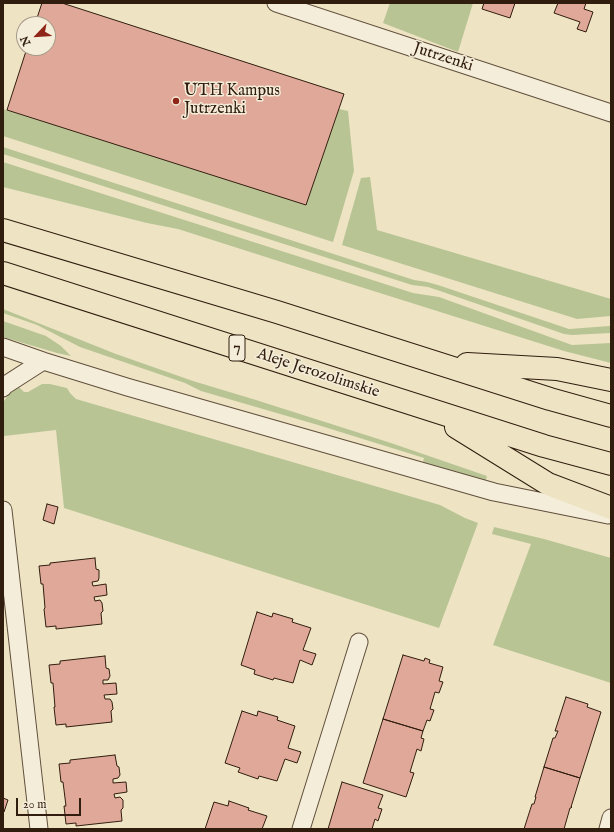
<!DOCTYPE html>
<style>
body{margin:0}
#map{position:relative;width:614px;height:832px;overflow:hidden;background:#eee4c4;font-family:"IM FELL English",serif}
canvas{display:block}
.frame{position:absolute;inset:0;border:4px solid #301d0e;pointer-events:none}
.north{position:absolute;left:16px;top:16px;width:40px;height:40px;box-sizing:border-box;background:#f4edd9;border:1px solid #a69a88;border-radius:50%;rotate:245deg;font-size:11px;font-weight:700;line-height:16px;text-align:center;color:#301d0e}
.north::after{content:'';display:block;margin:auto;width:14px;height:18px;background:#8f2418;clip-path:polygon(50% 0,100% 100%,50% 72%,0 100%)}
.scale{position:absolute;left:16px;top:798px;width:65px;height:18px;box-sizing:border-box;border:2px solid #301d0e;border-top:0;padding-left:5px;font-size:12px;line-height:14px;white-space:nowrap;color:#301d0e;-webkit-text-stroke:3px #f4edd9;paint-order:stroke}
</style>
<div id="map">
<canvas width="614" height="832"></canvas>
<div class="frame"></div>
<div class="north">N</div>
<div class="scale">20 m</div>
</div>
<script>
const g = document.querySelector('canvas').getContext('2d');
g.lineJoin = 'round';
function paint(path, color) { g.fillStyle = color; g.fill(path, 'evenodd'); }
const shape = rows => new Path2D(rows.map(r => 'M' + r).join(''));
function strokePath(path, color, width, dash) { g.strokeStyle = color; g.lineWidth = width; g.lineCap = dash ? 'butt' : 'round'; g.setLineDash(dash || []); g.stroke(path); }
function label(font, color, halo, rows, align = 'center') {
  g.font = font + ' "IM FELL English",serif'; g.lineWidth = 3; g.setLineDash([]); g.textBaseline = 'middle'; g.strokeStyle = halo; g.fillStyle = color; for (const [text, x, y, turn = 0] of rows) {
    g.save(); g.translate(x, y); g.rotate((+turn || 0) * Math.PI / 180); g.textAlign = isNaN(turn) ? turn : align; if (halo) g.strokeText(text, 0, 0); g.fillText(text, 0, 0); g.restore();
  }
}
const green = shape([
 [390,3,473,3,458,52,383,23],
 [3,109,306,205,339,109,348,111,354,171,333,242,3,136],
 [3,147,414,280,427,282,438,285,569,329,609,326,611,326,611,333,572,335,564,334,440,291,428,287,412,285,3,154],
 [3,162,413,293,439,297,572,345,611,343,611,363,564,351,294,266,178,229,147,223,3,187],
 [370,177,377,230,611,299,611,316,577,319,342,245,361,178],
 [3,309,116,354,193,381,256,400,391,443,487,476,486,480,423,462,424,458,318,425,201,391,185,383,80,347,37,325,3,313],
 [3,321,46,336,61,346,71,356,57,353,3,337],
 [42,384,50,384,67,388,70,393,76,399,440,505,465,518,478,523,439,628,64,508,56,430,4,436,3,405,4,401,9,394,19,387,24,392,28,392],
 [494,527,544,539,611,558,611,683,493,645,531,544,492,534]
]);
const building = shape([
 [42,3,62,3,344,94,306,205,7,110,27,48,48,48,48,24,35,24,42,3],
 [484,3,515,3,510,18,482,9,484,3],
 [558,3,586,3,584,9,593,12,586,32,577,29,580,22,554,13,558,3],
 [47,504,58,507,54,524,43,520,47,504],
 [95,558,96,569,99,570,99,578,98,581,92,582,93,586,106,584,107,595,94,597,95,601,100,600,102,603,103,611,101,613,102,624,56,629,56,626,46,627,44,609,45,608,43,584,41,584,39,566,50,565,50,563,95,558],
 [257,612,272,617,273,613,293,619,292,622,311,628,303,650,316,654,312,665,300,660,293,683,274,678,273,680,254,674,255,670,241,665,257,612],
 [403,655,424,661,425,658,430,660,429,663,443,667,439,681,443,682,439,693,435,692,430,709,434,710,430,721,427,720,423,731,383,719,403,655],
 [105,656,106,668,109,669,110,676,108,680,103,680,103,684,116,683,117,694,104,695,105,699,110,699,112,702,113,709,111,711,112,722,66,727,66,724,56,725,54,707,55,707,53,683,51,683,49,665,60,664,60,661,105,656],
 [566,697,588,704,587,707,601,712,580,778,544,767,553,738,555,738,558,731,555,731,566,697],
 [242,711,257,716,258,711,278,717,277,720,295,726,288,748,301,752,297,763,285,759,277,781,259,776,258,779,238,772,240,768,225,763,242,711],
 [383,719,423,731,421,738,424,739,421,751,417,749,410,772,414,773,406,797,363,783,383,719],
 [115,755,117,766,119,767,120,775,118,778,113,779,113,783,126,782,127,792,114,794,115,798,120,797,123,800,123,808,121,810,122,821,76,826,76,823,66,824,64,806,66,806,63,782,61,782,59,764,70,763,70,760,115,755],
 [544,767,580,778,571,807,572,807,571,808,570,808,564,829,524,829,532,804,534,804,536,797,535,797,544,767],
 [342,782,383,795,378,808,382,809,378,821,375,819,372,829,328,829,342,782],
 [3,798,8,800,4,812,3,812,3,798],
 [229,801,249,808,248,810,267,816,262,829,205,829,214,802,228,806,229,801]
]);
const street = shape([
 [276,3,611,113],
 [3,347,43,361,127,387,494,492,608,515],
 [3,388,4,386,43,361],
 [3,510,39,829],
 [301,829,359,642],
 [608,829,611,818]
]);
const primary = shape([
 [3,230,277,312,550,399,611,416],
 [3,273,544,446,611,464],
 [467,364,557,369,611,380],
 [456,427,548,484,611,508]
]);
const markers = [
 [176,101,4,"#8f2418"]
];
const shields = [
 [237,348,16]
];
const shieldNames = [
 ["7",237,348]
];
const streetNames = [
 ["Jutrzenki",443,58,18],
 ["Aleje Jerozolimskie",318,374,18]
];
const poiNames = [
 ["UTH Kampus",184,92],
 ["Jutrzenki",184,110]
];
paint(green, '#b9c494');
paint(building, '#e0a898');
strokePath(building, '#301d0e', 1);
strokePath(street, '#604f3c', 19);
strokePath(primary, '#301d0e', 24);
strokePath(street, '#f4edd9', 17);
strokePath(primary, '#eee4c4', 22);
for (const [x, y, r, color] of markers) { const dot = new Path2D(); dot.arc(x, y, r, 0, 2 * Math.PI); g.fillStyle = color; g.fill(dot); strokePath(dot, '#f4edd9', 1.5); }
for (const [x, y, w] of shields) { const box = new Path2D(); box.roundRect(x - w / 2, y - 13, w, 26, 3); g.fillStyle = '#f4edd9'; g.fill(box); strokePath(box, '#301d0e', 1); }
label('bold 15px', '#301d0e', null, shieldNames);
label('16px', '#301d0e', '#f4edd9', streetNames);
label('16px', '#301d0e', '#f4edd9', poiNames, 'left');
</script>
